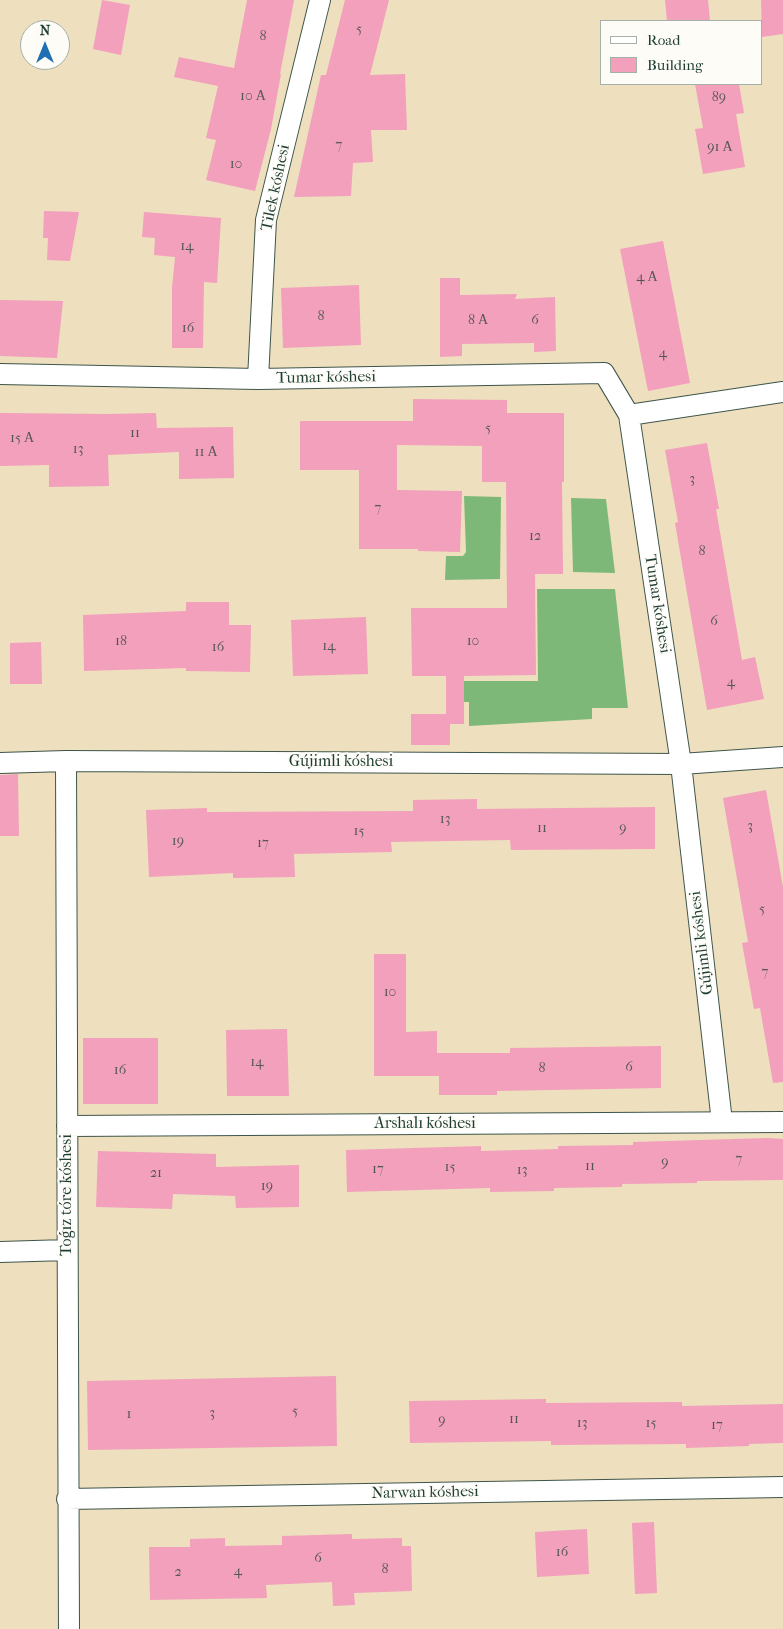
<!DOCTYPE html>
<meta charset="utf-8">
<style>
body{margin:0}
#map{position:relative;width:783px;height:1629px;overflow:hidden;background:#eedfbe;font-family:"IM FELL French Canon",serif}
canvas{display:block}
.legend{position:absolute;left:600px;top:20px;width:162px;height:65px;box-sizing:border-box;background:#fdfcf7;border:1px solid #a4b0a9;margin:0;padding:6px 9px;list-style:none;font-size:15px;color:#1f3d34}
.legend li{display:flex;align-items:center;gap:10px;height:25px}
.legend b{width:25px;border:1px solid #a4b0a9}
.north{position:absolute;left:20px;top:20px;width:50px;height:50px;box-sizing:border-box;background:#fdfcf7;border:1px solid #a4b0a9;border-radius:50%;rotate:0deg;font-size:14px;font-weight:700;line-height:20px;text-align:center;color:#1f3d34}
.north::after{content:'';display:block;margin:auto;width:18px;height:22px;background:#1f6fb2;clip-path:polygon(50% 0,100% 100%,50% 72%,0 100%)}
</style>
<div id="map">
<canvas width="783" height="1629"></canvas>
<ul class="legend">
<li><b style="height:6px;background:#fff"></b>Road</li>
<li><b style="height:14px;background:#f2a0bc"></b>Building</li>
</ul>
<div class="north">N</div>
</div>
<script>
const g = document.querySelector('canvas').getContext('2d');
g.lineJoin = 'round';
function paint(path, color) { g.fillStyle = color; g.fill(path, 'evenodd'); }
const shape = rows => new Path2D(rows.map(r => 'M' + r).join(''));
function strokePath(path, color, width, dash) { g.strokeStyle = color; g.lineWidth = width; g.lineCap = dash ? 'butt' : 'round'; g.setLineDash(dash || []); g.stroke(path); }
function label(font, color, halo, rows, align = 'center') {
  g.font = font + ' "IM FELL French Canon",serif'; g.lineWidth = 4; g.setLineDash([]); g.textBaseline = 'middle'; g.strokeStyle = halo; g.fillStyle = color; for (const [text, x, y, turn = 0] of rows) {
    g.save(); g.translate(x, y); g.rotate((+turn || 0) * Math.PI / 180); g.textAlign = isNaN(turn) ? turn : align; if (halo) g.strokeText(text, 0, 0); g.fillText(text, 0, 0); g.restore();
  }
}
const forest = shape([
 [464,496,501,497,500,579,445,580,446,556,463,556,466,552],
 [571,498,606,499,615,573,573,572],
 [537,589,615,589,628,708,592,708,592,719,469,726,469,702,451,702,450,681,538,681]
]);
const building = shape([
 [102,0,130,5,121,55,93,49],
 [247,0,294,0,280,74,281,74,271,129,255,191,206,180,216,140,206,138,218,86,174,77,179,57,234,68],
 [345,0,389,0,370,75,405,74,407,130,371,130,373,162,353,163,351,196,294,197,321,75,326,75],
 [665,0,708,0,710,21,667,21],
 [761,0,783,0,783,34,762,37],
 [695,84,739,84,744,113,736,114,745,167,703,174,695,129,703,128],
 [44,211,79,212,70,261,47,260,48,238,43,238],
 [144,212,221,218,217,283,204,282,203,348,172,348,172,288,175,257,154,255,155,238,142,237],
 [663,241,690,383,648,391,620,249],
 [440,278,460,278,460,295,517,294,515,299,555,297,556,351,534,352,534,343,462,344,462,356,440,357],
 [359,285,361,345,283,348,281,288],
 [0,300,63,301,57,358,0,356],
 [413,399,507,400,507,413,564,413,564,482,562,482,563,574,535,574,536,675,464,676,464,724,450,724,450,745,411,745,411,714,446,714,446,676,412,676,411,608,507,608,506,482,482,482,482,446,397,445,397,490,462,491,460,552,418,551,418,549,359,549,359,470,300,470,300,421,413,421],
 [0,413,108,414,156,413,157,428,233,427,234,478,179,479,179,452,108,455,109,486,49,487,49,465,0,466],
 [707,443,719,509,716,509,742,660,755,657,764,699,707,710,675,523,678,522,665,450],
 [186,602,229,602,229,625,251,625,250,672,186,671,186,668,84,671,83,615,186,611],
 [366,617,368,674,293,676,291,620],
 [41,642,42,684,10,684,10,643],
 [18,774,19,836,0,836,0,775],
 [766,790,783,887,783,1082,773,1083,760,1008,754,1009,742,943,748,942,723,798],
 [477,799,477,809,655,807,655,849,511,850,510,840,391,842,392,852,294,854,295,877,233,878,233,873,149,877,146,810,207,808,207,812,413,811,413,800],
 [374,954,406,954,406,1032,437,1031,437,1053,510,1053,510,1048,661,1046,661,1088,497,1091,497,1095,439,1095,439,1076,374,1076],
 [287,1029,289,1096,227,1096,226,1030],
 [83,1038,158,1038,158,1104,83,1104],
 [768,1138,783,1139,783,1180,697,1181,697,1183,622,1184,622,1187,554,1188,554,1191,490,1192,490,1188,347,1192,346,1150,481,1146,481,1151,558,1149,558,1146,633,1145,633,1142],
 [98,1151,216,1154,216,1167,299,1165,299,1207,236,1208,235,1196,173,1194,172,1209,96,1207],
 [336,1376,337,1446,88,1450,87,1381],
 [546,1399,546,1403,682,1402,682,1406,783,1404,783,1443,749,1444,749,1446,686,1448,686,1444,551,1445,551,1441,410,1443,409,1401],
 [654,1522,657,1593,635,1594,632,1523],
 [587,1529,589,1574,537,1577,535,1532],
 [352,1534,352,1539,402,1538,402,1546,411,1546,412,1591,354,1593,355,1605,333,1606,332,1582,266,1585,267,1598,150,1600,149,1547,190,1547,190,1539,225,1538,225,1546,282,1545,282,1536]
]);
const minor = shape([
 [0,374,258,379,604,373,629,415,681,764,722,1122],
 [258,379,266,220,320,0],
 [629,415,783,392],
 [66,761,69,1629],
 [0,763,66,761,681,764,783,757],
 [67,1126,783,1122],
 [0,1252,67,1250],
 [67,1499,783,1487]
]);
const numberNames = [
 ["5",359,30],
 ["8",263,37],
 ["10 А",253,97],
 ["89",719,98],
 ["7",339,146],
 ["91 А",720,148],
 ["10",236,165],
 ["14",187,247],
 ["4 А",647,278],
 ["8",321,317],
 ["8 А",478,321],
 ["6",535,321],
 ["16",188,329],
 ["4",663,354],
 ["5",488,429],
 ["11",135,434],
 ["15 А",22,439],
 ["13",78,450],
 ["11 А",206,453],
 ["3",692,480],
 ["7",378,509],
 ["12",535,537],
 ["8",702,552],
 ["6",714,622],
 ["18",121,642],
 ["10",473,642],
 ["14",329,647],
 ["16",218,648],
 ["4",731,683],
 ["13",445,820],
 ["3",750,827],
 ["11",542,829],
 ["9",623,829],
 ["15",359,832],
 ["19",178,842],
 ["17",263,844],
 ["5",762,910],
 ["7",765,973],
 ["10",390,993],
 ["14",257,1063],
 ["6",629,1068],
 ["8",542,1069],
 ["16",120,1071],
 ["7",739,1160],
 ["9",665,1163],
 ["11",590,1167],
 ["15",450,1168],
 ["17",378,1170],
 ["13",522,1171],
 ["21",156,1174],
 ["19",267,1187],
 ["5",295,1412],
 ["3",212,1414],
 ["1",129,1415],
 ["11",514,1420],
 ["9",442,1421],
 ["13",582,1424],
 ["15",651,1424],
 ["17",717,1426],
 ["16",562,1553],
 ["6",318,1559],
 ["8",385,1570],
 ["4",238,1572],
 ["2",178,1573]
];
const streetNames = [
 ["Tilek kóshesi",276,188,-78],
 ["Tumar kóshesi",326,378,-1],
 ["Tumar kóshesi",657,604,81],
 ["Gújimli kóshesi",341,762],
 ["Gújimli kóshesi",702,943,-97],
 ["Arshalı kóshesi",425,1124],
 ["Toǵız tóre kóshesi",67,1195,-90],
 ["Narwan kóshesi",425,1493,-1]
];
paint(forest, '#7eb878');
paint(building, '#f2a0bc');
strokePath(minor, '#3e5549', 22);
strokePath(minor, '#fff', 20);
label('14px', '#545656', null, numberNames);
label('16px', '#1f3d34', '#fdfcf7', streetNames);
</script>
